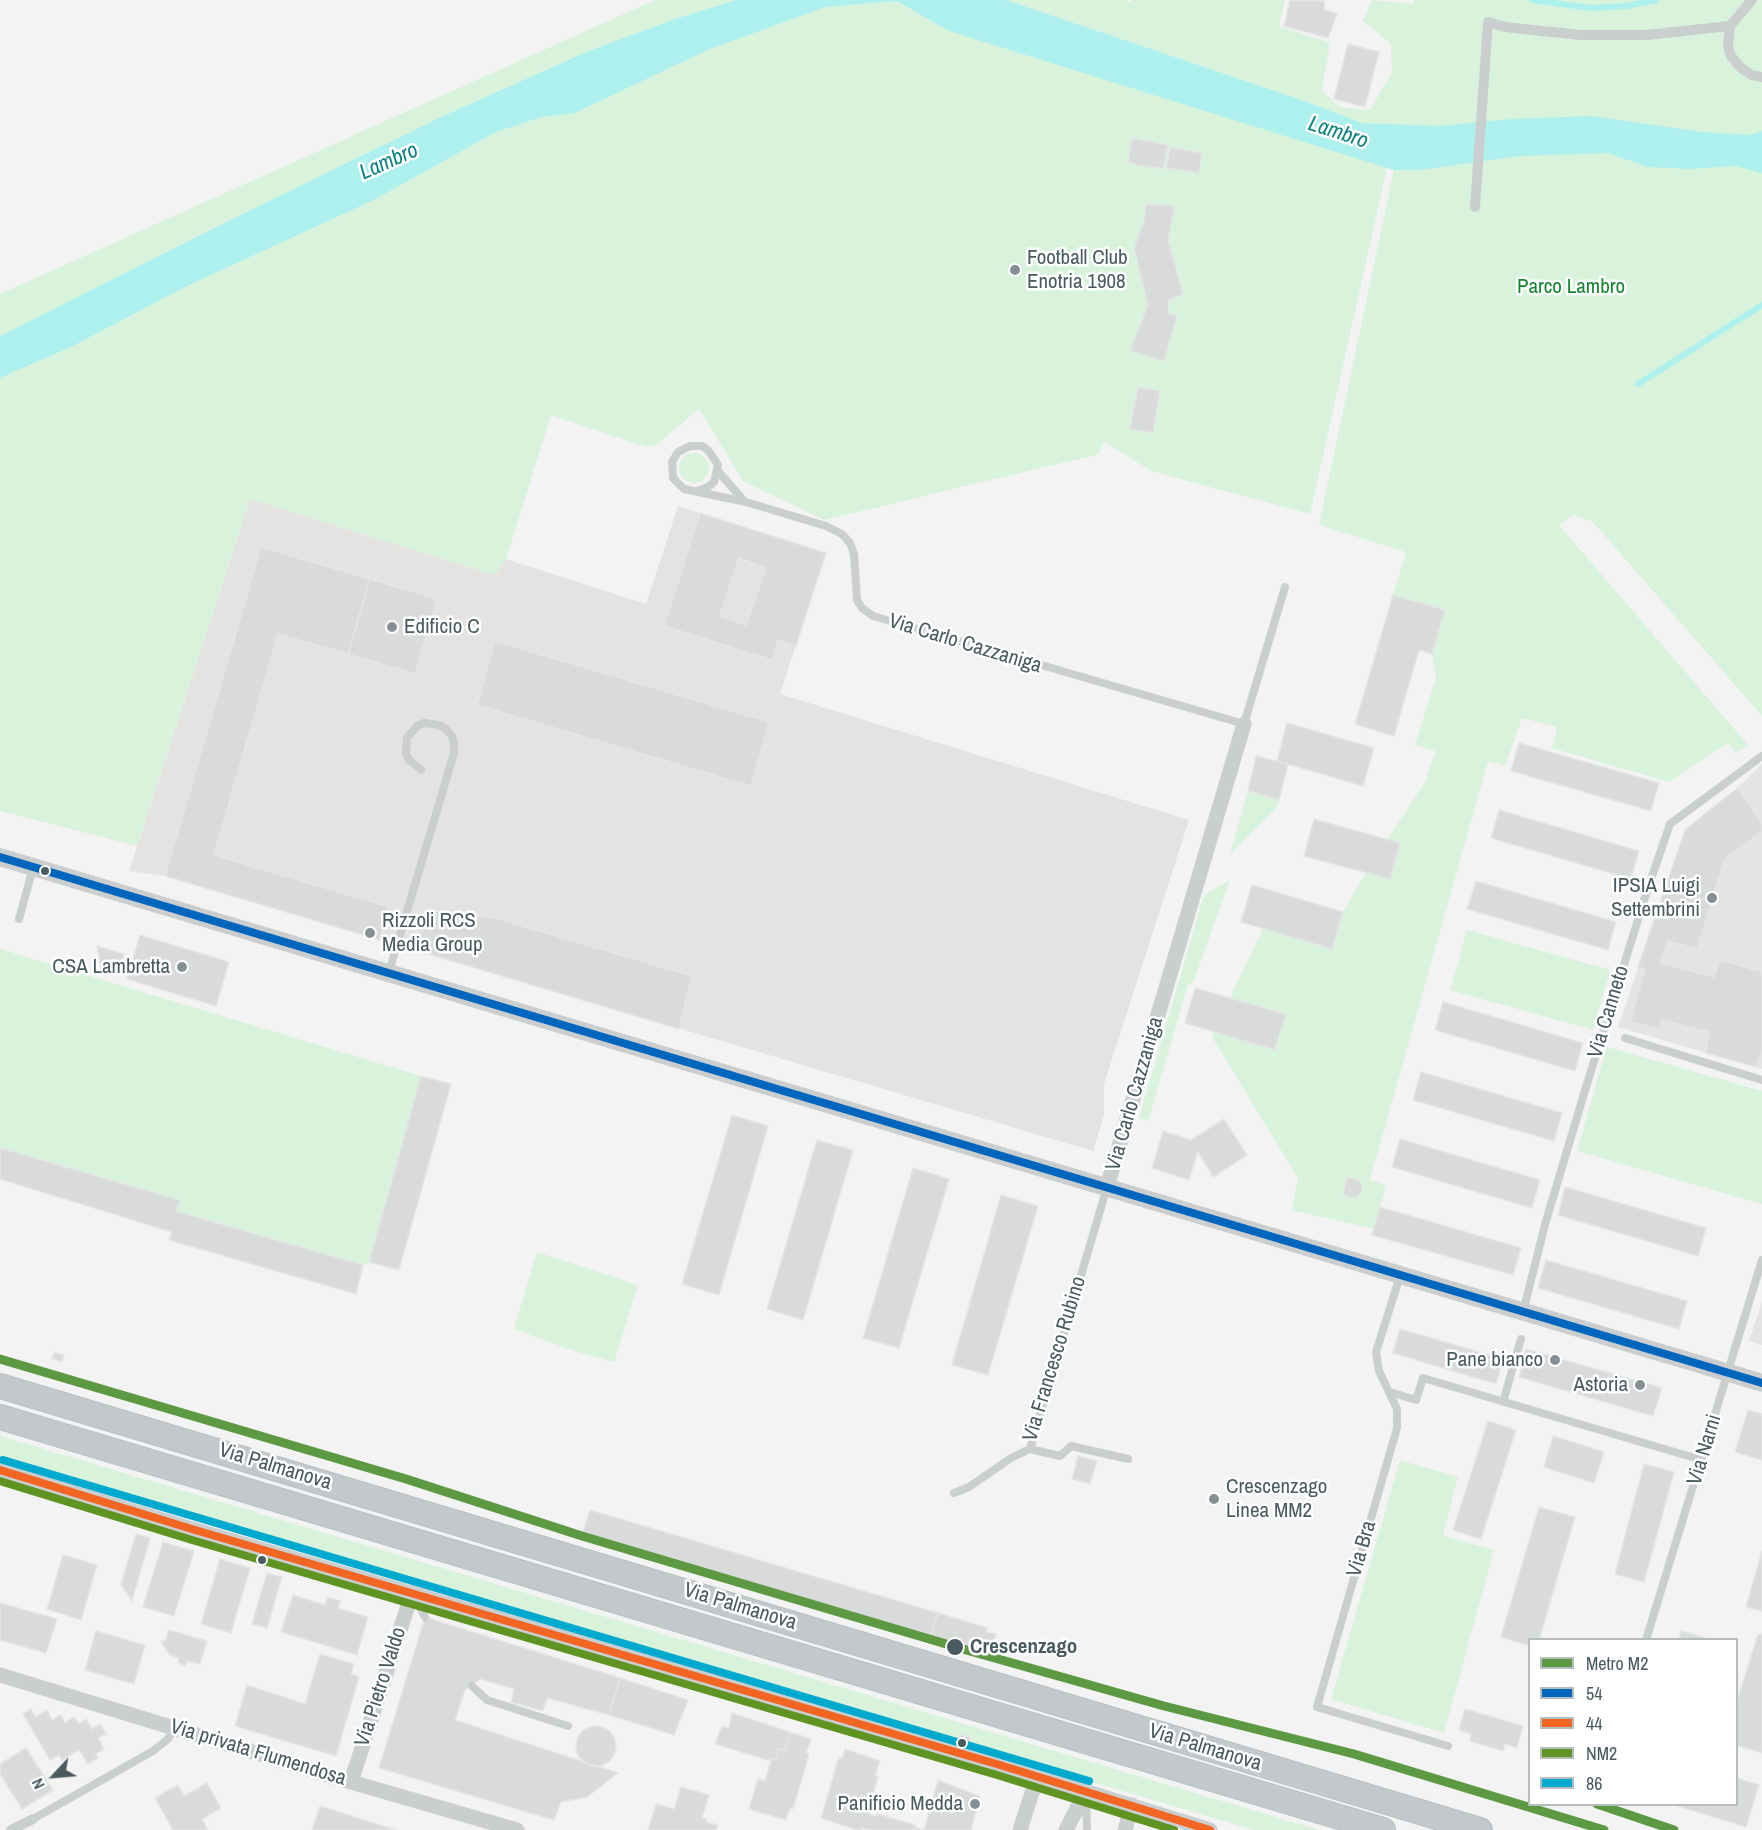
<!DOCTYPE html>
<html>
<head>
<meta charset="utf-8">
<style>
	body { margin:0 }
	#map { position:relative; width:1762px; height:1830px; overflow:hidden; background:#f3f3f3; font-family:"Archivo Narrow",sans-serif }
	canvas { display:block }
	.legend { position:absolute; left:1528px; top:1638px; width:210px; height:168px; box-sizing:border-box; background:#fff; border:2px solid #b6bdbf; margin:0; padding:8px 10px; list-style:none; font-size:18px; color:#495b60 }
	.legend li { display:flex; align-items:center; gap:12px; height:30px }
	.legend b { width:30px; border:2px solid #b6bdbf }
	.north { position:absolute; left:24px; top:1746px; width:60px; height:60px; -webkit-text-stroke:4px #fff; paint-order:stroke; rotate:244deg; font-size:16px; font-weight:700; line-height:24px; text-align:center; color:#495b60 }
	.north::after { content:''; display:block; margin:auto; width:21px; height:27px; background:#495b60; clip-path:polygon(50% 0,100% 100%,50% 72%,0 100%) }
</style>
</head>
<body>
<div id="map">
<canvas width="1762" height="1830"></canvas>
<ul class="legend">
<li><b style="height:8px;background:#5d9842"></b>Metro M2</li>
<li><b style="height:8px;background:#0065bd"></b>54</li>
<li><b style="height:8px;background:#f26522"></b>44</li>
<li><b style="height:8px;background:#5f9322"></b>NM2</li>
<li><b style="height:8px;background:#00a9ce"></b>86</li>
</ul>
<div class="north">N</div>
</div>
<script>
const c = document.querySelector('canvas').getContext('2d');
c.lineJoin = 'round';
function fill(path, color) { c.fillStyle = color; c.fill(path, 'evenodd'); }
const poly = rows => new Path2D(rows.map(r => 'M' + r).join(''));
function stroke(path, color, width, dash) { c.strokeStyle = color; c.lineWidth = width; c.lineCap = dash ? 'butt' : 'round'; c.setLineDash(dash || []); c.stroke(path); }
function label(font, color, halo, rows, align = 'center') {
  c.font = font + ' "Archivo Narrow",sans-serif'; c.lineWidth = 5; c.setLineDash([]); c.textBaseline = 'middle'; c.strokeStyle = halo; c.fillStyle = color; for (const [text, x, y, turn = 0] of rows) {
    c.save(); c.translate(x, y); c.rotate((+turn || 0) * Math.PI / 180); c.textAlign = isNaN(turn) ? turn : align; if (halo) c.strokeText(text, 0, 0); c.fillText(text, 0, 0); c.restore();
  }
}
fill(poly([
	[250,499,495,575,506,559,646,604,678,506,826,553,780,694,1189,820,1104,1084,1104,1115,1093,1151,165,876,129,871]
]), '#e5e3e1');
fill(poly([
	[1762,764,1762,1069,1618,1027,1685,830,1737,788],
	[1762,1302,1762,1345,1749,1341]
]), '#e5e4e5');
fill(poly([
	[655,0,736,0,675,19,586,52,441,117,226,222,0,336,0,294],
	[1006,0,1124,0,1133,3,1131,0,1285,0,1279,26,1330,43,1322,90,1339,107,1370,110,1392,72,1391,44,1363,21,1372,0,1414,4,1414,0,1762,0,1762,716,1593,522,1573,515,1559,525,1748,745,1736,753,1728,743,1669,782,1552,748,1557,727,1522,718,1505,766,1488,761,1370,1180,1386,1185,1374,1229,1292,1210,1298,1178,1212,1037,1213,1032,1275,1049,1285,1014,1230,998,1263,928,1332,949,1343,912,1366,873,1390,879,1400,844,1387,840,1425,782,1435,751,1415,745,1436,677,1432,654,1445,610,1393,595,1406,552,1319,525,1394,170,1399,170,1408,125,1362,123,1299,99],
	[897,1,949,31,1387,167,1310,514,1151,471,1104,441,1099,454,824,520,743,481,699,409,656,445,646,447,551,415,506,559,495,575,250,499,137,846,0,811,0,378,71,347,189,285,374,200,496,132,542,117,575,113,710,49,826,7],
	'679 468a15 15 0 1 1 30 0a15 15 0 1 1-30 0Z',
	[1248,791,1279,800,1276,808,1230,854],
	[1230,880,1194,980,1188,985,1148,1121,1139,1118,1204,895],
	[1467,930,1610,970,1593,1030,1450,990],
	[0,949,421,1076,369,1262,363,1265,176,1211,179,1201,0,1148],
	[1607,1047,1762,1091,1762,1204,1577,1151],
	[537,1252,638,1285,614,1362,574,1351,514,1329],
	[0,1436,1319,1830,1254,1830,0,1457],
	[1400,1460,1458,1477,1443,1536,1494,1550,1444,1733,1331,1699]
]), '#d8f2db');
fill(poly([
	[736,0,1006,0,1299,99,1362,123,1439,126,1513,119,1591,116,1703,132,1749,135,1762,131,1762,173,1735,166,1691,169,1648,167,1608,153,1520,156,1421,170,1394,170,949,31,897,1,826,7,710,49,575,113,542,117,496,132,374,200,189,285,71,347,0,378,0,336,226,222,441,117,586,52,675,19]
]), '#adf0ed');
stroke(poly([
	[1532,0,1591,8,1627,6,1656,0],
	[1638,384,1762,305]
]), '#adf0ed', 6);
const building = poly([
	[1290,0,1325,1,1324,9,1337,14,1328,38,1284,26,1290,0],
	[1348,44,1379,52,1365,107,1334,99,1348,44],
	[1132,138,1168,145,1163,169,1128,163,1132,138],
	[1170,147,1202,153,1199,173,1166,168,1170,147],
	[1146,204,1175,206,1168,239,1183,294,1169,300,1168,313,1177,316,1164,361,1130,351,1148,305,1134,248,1144,221,1146,204],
	[1138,387,1160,391,1153,433,1130,429,1138,387],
	[700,513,826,553,796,646,778,640,772,660,664,626,700,513],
	[739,558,766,568,746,625,720,616,739,558],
	[261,547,370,579,348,654,278,634,214,855,389,907,380,940,165,876,261,547],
	[370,579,437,599,415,674,348,654,370,579],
	[1393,595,1445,610,1432,654,1419,650,1394,736,1355,724,1393,595],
	[495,641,769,722,751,786,477,705,495,641],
	[1287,723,1374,748,1363,786,1277,761,1287,723],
	[1519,743,1659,783,1651,811,1511,771,1519,743],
	[1256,756,1288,764,1279,800,1248,791,1256,756],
	[1737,788,1762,823,1762,831,1725,859,1697,949,1668,941,1660,963,1714,977,1720,960,1762,972,1762,1051,1756,1067,1706,1053,1709,1032,1662,1020,1660,1029,1630,1022,1645,969,1638,967,1685,830,1737,788],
	[1499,810,1639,851,1631,879,1491,838,1499,810],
	[1314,819,1400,843,1390,879,1304,856,1314,819],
	[1476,881,1616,922,1608,950,1467,909,1476,881],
	[1252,885,1343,912,1332,949,1241,922,1252,885],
	[428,910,495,918,692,976,679,1029,415,950,423,918,426,919,428,910],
	[140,935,229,962,216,1006,127,979,140,935],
	[97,946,124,954,118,975,101,970,97,946],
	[1195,988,1286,1014,1275,1050,1185,1023,1195,988],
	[1443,1002,1583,1043,1575,1071,1435,1030,1443,1002],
	[1421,1072,1562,1113,1554,1141,1413,1100,1421,1072],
	[421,1076,451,1084,399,1270,369,1262,421,1076],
	[732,1115,768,1126,719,1295,682,1284,732,1115],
	[1224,1119,1247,1155,1213,1177,1198,1152,1189,1180,1152,1168,1163,1131,1191,1140,1224,1119],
	[1400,1139,1540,1180,1532,1208,1392,1167,1400,1139],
	[817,1140,853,1150,803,1320,767,1309,817,1140],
	[0,1148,180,1200,176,1211,363,1265,356,1294,169,1240,172,1232,0,1179,0,1148],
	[913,1168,949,1179,899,1348,863,1338,913,1168],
	[1347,1177,1359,1180,1362,1184,1362,1191,1357,1197,1352,1198,1343,1194,1347,1177],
	[1565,1187,1706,1228,1698,1256,1558,1215,1565,1187],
	[1001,1195,1038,1206,988,1375,952,1365,1001,1195],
	[1380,1207,1521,1248,1513,1275,1372,1235,1380,1207],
	[1546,1260,1687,1301,1679,1329,1538,1288,1546,1260],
	[1400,1329,1503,1359,1496,1384,1393,1353,1400,1329],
	[1526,1349,1662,1388,1653,1416,1519,1377,1526,1349],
	[54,1352,64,1355,62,1362,52,1359,54,1352],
	[1748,1410,1762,1414,1762,1460,1735,1452,1748,1410],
	[1488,1421,1516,1430,1481,1539,1453,1530,1488,1421],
	[1553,1436,1604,1452,1594,1483,1544,1467,1553,1436],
	[1078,1456,1097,1461,1090,1484,1072,1479,1078,1456],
	[1644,1464,1674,1472,1644,1582,1615,1574,1644,1464],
	[1539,1507,1575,1517,1539,1640,1530,1640,1530,1646,1501,1637,1539,1507],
	[590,1510,938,1613,930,1636,583,1532,590,1510],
	[136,1534,150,1538,132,1601,121,1585,136,1534],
	[163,1542,194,1551,174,1616,143,1607,163,1542],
	[1762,1551,1762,1611,1746,1607,1762,1551],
	[63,1555,97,1565,81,1620,47,1609,63,1555],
	[220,1559,250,1568,231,1633,201,1624,220,1559],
	[267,1573,282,1577,267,1628,252,1624,267,1573],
	[293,1595,325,1605,328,1597,340,1601,338,1608,368,1617,357,1655,281,1632,293,1595],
	[0,1603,57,1619,46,1653,0,1640,0,1603],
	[938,1613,987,1628,986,1632,996,1634,992,1649,982,1646,980,1650,930,1636,938,1613],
	[425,1617,620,1678,609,1715,547,1698,543,1711,511,1702,514,1689,480,1679,465,1690,455,1720,618,1773,587,1797,561,1802,554,1820,379,1768,425,1617],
	[169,1630,207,1641,200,1664,187,1661,185,1666,178,1663,179,1658,170,1655,161,1642,166,1639,169,1630],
	[96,1631,145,1645,134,1684,85,1670,96,1631],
	[1681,1631,1712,1640,1679,1640,1681,1631],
	[1758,1634,1762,1635,1762,1753,1736,1745,1736,1704,1758,1634],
	[320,1654,354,1664,351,1674,359,1677,336,1756,235,1726,247,1685,305,1704,320,1654],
	[620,1678,688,1700,674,1735,609,1715,620,1678],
	[31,1709,35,1717,47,1710,52,1720,61,1715,65,1723,74,1717,79,1724,86,1719,92,1729,100,1724,106,1734,98,1738,104,1749,96,1754,98,1758,88,1764,79,1750,62,1760,59,1755,50,1760,23,1714,31,1709],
	[1465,1709,1523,1726,1517,1748,1505,1744,1503,1751,1470,1741,1471,1734,1459,1730,1465,1709],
	[732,1713,790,1732,785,1748,788,1749,787,1752,779,1749,776,1759,772,1758,771,1761,715,1744,722,1726,729,1728,732,1713],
	'576 1746a20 20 0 1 1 40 0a20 20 0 1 1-40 0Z',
	[790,1732,811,1739,806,1753,809,1754,793,1809,790,1808,786,1820,749,1809,758,1779,765,1781,772,1758,776,1759,779,1749,787,1752,788,1749,785,1748,790,1732],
	[960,1734,971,1738,969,1742,958,1739,960,1734],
	[26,1748,53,1790,22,1809,0,1774,0,1764,26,1748],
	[845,1749,880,1761,875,1776,878,1777,873,1795,870,1794,867,1809,871,1815,876,1816,877,1814,915,1825,915,1827,924,1830,938,1780,980,1796,971,1830,871,1830,862,1828,861,1830,857,1830,821,1818,839,1757,842,1759,845,1749],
	[1736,1778,1759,1785,1746,1827,1671,1804,1736,1804,1736,1778],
	[207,1783,221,1808,202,1819,208,1830,173,1830,155,1798,178,1785,184,1796,207,1783],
	[681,1787,709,1795,702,1818,707,1819,706,1822,718,1825,716,1830,648,1830,656,1804,674,1809,681,1787],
	[320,1806,396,1830,312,1830,320,1806]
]);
fill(building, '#d9dbdb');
stroke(building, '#e4e5e6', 1.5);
const trunk = poly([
	[0,1386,1480,1830],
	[0,1417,1383,1830]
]);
stroke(trunk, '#b8c0c3', 26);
stroke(poly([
	[717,470,744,501],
	[697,491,708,487,714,482,718,465,708,450,702,446,690,446,678,452,672,462,673,478,684,489,746,502,826,526,842,534,850,543,854,554,857,600,862,608,873,616,1244,724,1285,587],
	[19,919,33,868],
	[389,972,454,753,454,744,452,736,446,729,439,725,424,723,417,726,407,738,406,753,409,760,421,770],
	[1625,1038,1762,1080],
	[1400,1276,1376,1352,1379,1371,1397,1409,1397,1428,1317,1707,1448,1746],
	[1523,1312,1546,1221,1586,1087,1646,894,1670,824,1762,756],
	[1390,1392,1416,1400,1423,1378,1702,1460],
	[1503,1402,1521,1339],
	[1030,1449,1060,1456,1071,1446,1128,1459],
	[954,1493,969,1487,1011,1458,1030,1449,1107,1187],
	[413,1594,425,1617],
	[1646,1640,1762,1260],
	[472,1686,487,1700,568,1726],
	[1086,1796,1087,1830],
	[33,1819,153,1751,168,1739,174,1728]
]), '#cacecf', 8);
stroke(poly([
	[1730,26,1728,46,1731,56,1741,68,1752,75,1762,77],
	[1475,207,1488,22,1505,27,1580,35,1646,35,1730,26,1752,0],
	[11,1830,33,1819]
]), '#cacecf', 10);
stroke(poly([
	[1107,1187,1244,724],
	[0,1470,195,1530,1000,1765,1210,1830],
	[0,1675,351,1782,517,1830],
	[351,1782,412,1593],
	[1020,1830,1037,1777],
	[1066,1830,1086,1791],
	[1125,1830,1132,1805]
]), '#cacecf', 15);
stroke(poly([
	[0,857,1762,1383]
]), '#cacecf', 18);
stroke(trunk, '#c2c8cb', 24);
stroke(poly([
	[0,857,1762,1383]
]), '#0065bd', 8);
stroke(poly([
	[0,1470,195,1530,1000,1765,1210,1830]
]), '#f26522', 8);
stroke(poly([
	[0,1481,192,1540,997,1775,1174,1830]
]), '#5f9322', 8);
stroke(poly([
	[3,1460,1089,1781]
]), '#00a9ce', 8);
stroke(poly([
	[0,1359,406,1479,582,1536,963,1649,1164,1706,1354,1754,1604,1830],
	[1597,1804,1674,1830]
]), '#5d9842', 9);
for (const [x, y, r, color] of [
	[1015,270,6,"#849093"],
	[392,627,6,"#849093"],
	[45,871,5,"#495b60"],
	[1712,898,6,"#849093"],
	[370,933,6,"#849093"],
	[182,967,6,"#849093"],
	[1555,1360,6,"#849093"],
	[1640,1385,6,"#849093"],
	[1214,1499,6,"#849093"],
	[262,1560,5,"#495b60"],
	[955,1647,9,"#495b60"],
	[962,1743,5,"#495b60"],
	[975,1804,6,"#849093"]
]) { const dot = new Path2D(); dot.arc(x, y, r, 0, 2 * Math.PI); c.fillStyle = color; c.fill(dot); stroke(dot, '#fff', 2); }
label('21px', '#495b60', '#fff', [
	["Football Club",1027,258,"left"],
	["Enotria 1908",1027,282,"left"],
	["Edificio C",404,627,"left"],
	["IPSIA Luigi",1700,886],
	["Settembrini",1700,910],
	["Rizzoli RCS",382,921,"left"],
	["Media Group",382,945,"left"],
	["CSA Lambretta",170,967],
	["Pane bianco",1543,1360],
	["Astoria",1628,1385],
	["Crescenzago",1226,1487,"left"],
	["Linea MM2",1226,1511,"left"],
	["Panificio Medda",963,1804]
], 'right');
label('21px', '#168531', '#fff', [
	["Parco Lambro",1571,287]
]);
label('21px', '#495b60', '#fff', [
	["Via Carlo Cazzaniga",965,644,17],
	["Via Canneto",1609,1012,-73],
	["Via Carlo Cazzaniga",1135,1094,-74],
	["Via Francesco Rubino",1055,1359,-73],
	["Via Narni",1705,1450,-73],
	["Via Palmanova",275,1467,17],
	["Via Bra",1362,1549,-74],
	["Via Palmanova",740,1607,17],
	["Via Pietro Valdo",381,1687,-72],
	["Via Palmanova",1205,1748,17],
	["Via privata Flumendosa",258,1753,17]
]);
label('bold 21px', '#495b60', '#fff', [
	["Crescenzago",970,1647]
], 'left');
label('italic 22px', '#0c827c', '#fff', [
	["Lambro",1338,133,18],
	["Lambro",389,162,-24]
]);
</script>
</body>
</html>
